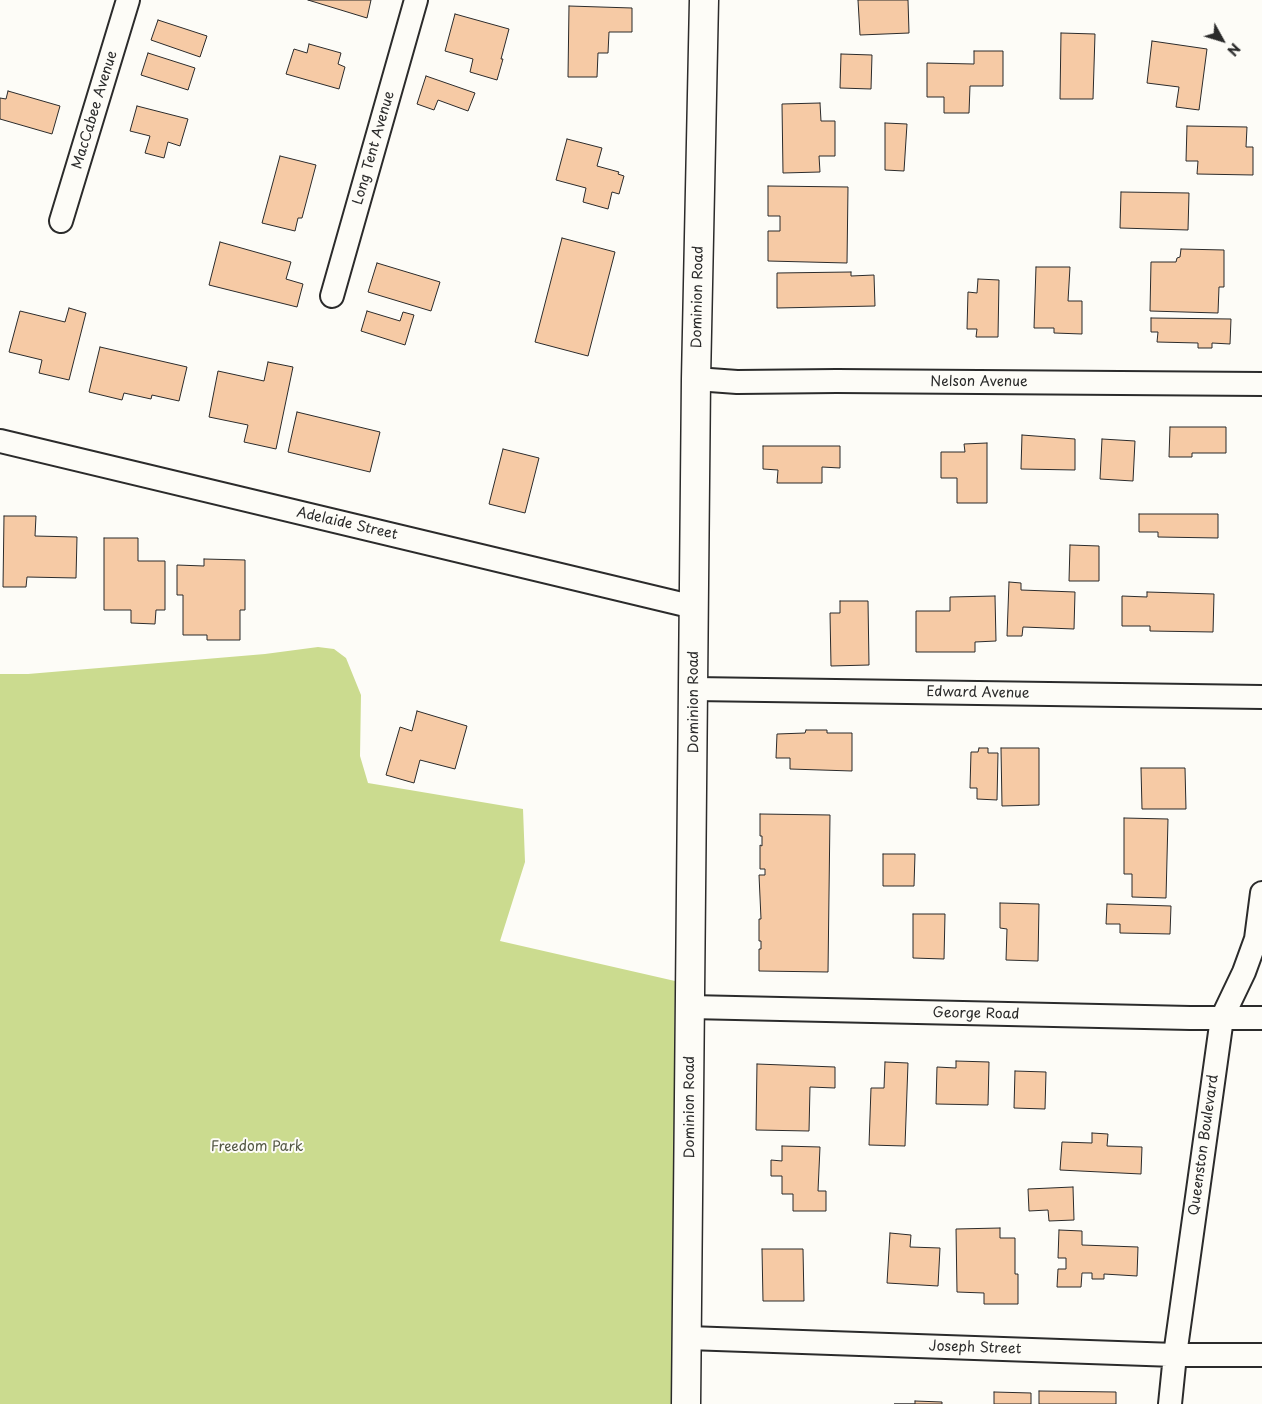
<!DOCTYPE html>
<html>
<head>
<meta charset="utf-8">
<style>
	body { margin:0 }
	#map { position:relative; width:1262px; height:1404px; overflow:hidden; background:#fdfcf7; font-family:"Playpen Sans",sans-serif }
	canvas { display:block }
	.north { position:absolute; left:1197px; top:15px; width:50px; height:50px; -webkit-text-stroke:4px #fdfcf7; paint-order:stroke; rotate:129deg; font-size:14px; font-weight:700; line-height:20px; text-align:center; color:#2b2b2b }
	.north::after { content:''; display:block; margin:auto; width:18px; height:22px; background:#2b2b2b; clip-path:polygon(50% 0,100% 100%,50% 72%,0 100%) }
</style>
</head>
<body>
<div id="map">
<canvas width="1262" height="1404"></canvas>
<div class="north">N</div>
</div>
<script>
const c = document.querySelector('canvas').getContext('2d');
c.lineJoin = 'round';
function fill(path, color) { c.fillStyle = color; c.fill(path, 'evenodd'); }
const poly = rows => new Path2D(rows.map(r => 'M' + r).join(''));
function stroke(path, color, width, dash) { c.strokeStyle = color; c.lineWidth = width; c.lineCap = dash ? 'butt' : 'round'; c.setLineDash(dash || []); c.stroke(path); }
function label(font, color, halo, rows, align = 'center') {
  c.font = font + ' "Playpen Sans",sans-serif'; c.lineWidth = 4; c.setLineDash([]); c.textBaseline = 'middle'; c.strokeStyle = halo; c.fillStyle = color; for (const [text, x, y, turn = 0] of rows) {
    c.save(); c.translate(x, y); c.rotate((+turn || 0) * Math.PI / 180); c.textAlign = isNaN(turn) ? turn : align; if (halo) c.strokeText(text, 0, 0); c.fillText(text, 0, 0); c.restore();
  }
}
fill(poly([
	[318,647,334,649,346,658,361,695,360,756,368,783,523,809,525,862,500,941,675,981,672,1404,0,1404,0,674,28,674,265,654]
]), '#cbdb8f');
const building = poly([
	[308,0,371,0,367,18,308,0],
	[858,0,908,0,909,33,860,35,858,0],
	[569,6,632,8,632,32,609,32,608,53,598,53,597,77,568,77,569,6],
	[455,14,509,29,501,59,503,59,497,80,470,72,473,59,445,51,455,14],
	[158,20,207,36,200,57,151,40,158,20],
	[1061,33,1095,34,1093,99,1060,99,1061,33],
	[1152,41,1207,49,1199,110,1176,107,1179,87,1147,83,1152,41],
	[309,44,341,53,338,64,345,67,339,89,286,74,294,49,307,53,309,44],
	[974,51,1003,51,1003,86,970,86,969,113,944,113,944,97,927,97,927,63,974,64,974,51],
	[148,53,195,68,188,90,141,75,148,53],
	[841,54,872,55,871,89,840,88,841,54],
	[426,76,475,93,468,111,438,100,434,110,417,104,426,76],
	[8,91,60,106,52,134,0,119,0,98,6,99,8,91],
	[820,103,821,121,835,121,835,156,819,156,820,172,783,173,782,104,820,103],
	[137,106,188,119,180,146,168,142,164,158,145,153,150,136,130,131,137,106],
	[885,123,907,124,904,171,885,170,885,123],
	[1187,126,1247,127,1246,147,1253,147,1253,175,1197,174,1198,161,1186,161,1187,126],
	[567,139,602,148,597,166,619,172,618,174,624,176,619,194,612,192,608,209,583,202,586,188,556,180,567,139],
	[280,156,316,165,302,218,298,218,295,231,262,223,280,156],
	[768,186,848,187,847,263,768,261,768,231,780,231,780,216,768,216,768,186],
	[1121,192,1189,193,1188,230,1120,228,1121,192],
	[562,238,615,252,588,356,535,342,562,238],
	[220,242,291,262,286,279,303,284,297,307,209,285,220,242],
	[1181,249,1224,250,1224,287,1219,287,1218,313,1150,311,1151,262,1176,262,1177,258,1180,257,1181,249],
	[377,263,440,282,431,311,368,292,377,263],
	[1036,267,1070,267,1068,301,1082,301,1082,334,1054,333,1054,328,1034,328,1036,267],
	[851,272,851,276,874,275,875,306,777,308,777,273,851,272],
	[978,279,999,280,998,337,976,337,977,329,967,329,968,292,977,293,978,279],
	[69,308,86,313,69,380,39,373,42,360,9,352,20,311,65,322,69,308],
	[367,311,400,321,403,312,414,315,405,345,361,331,367,311],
	[1151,318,1231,319,1230,344,1212,343,1212,348,1198,348,1198,343,1157,342,1158,332,1151,332,1151,318],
	[100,347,187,367,179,401,152,395,151,399,124,393,122,400,89,392,100,347],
	[268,362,293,367,276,449,244,442,248,425,209,417,218,371,264,381,268,362],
	[297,412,380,432,370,472,288,452,297,412],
	[1170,427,1226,427,1226,453,1192,453,1192,457,1169,457,1170,427],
	[1022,435,1075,439,1075,470,1021,469,1022,435],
	[1102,439,1135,441,1133,481,1100,479,1102,439],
	[987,443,987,503,957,503,957,478,941,478,941,452,965,452,964,444,987,443],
	[763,446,840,446,840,468,822,467,822,483,777,483,778,470,763,469,763,446],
	[503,449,539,458,525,513,489,504,503,449],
	[1139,514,1218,514,1218,538,1158,537,1158,532,1139,532,1139,514],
	[4,516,36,516,35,536,77,537,76,578,27,577,26,587,3,587,4,516],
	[104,538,138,538,138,561,165,561,165,610,156,610,155,624,131,623,131,610,104,610,104,538],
	[1070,545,1099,546,1099,581,1069,581,1070,545],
	[204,559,245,560,245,610,240,610,240,640,207,640,207,635,183,635,183,595,177,595,177,565,204,566,204,559],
	[1009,582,1021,583,1021,590,1075,592,1074,629,1023,627,1022,636,1007,636,1009,582],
	[1147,592,1214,594,1213,632,1150,631,1150,626,1122,626,1122,596,1147,597,1147,592],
	[995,596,996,641,975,642,975,652,916,652,916,611,950,611,950,597,995,596],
	[840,601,868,601,869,665,831,666,830,613,840,613,840,601],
	[417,711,467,726,455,769,420,760,414,783,386,775,400,727,412,731,417,711],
	[806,730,827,730,827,733,852,733,852,771,790,769,790,758,776,758,777,734,805,733,806,730],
	[979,748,988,748,988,753,998,753,997,800,977,799,977,788,970,788,971,752,978,752,979,748],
	[1001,748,1039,748,1039,805,1002,806,1001,748],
	[1141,768,1185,768,1186,809,1142,809,1141,768],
	[760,814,830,815,828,972,759,971,759,949,761,949,761,941,759,941,759,919,761,919,759,875,765,875,765,869,760,869,760,845,762,846,762,836,760,836,760,814],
	[1124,818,1168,819,1166,898,1132,897,1132,874,1124,874,1124,818],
	[883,854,915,854,914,886,883,886,883,854],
	[1000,903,1039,904,1038,961,1006,960,1007,929,1000,928,1000,903],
	[1107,904,1171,906,1170,934,1120,933,1120,924,1106,924,1107,904],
	[913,914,945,914,944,959,913,958,913,914],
	[956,1061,989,1062,988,1105,936,1104,937,1067,956,1068,956,1061],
	[885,1062,908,1063,905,1146,869,1145,871,1088,884,1088,885,1062],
	[757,1064,835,1067,835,1088,810,1087,809,1131,756,1130,757,1064],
	[1015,1071,1046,1072,1045,1109,1014,1108,1015,1071],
	[1092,1133,1108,1134,1107,1146,1142,1147,1141,1174,1060,1170,1062,1142,1092,1143,1092,1133],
	[782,1146,820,1147,818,1191,826,1191,826,1211,793,1211,793,1194,782,1194,782,1176,771,1176,771,1160,782,1161,782,1146],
	[1073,1187,1074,1220,1049,1221,1048,1210,1029,1211,1028,1189,1073,1187],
	[1000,1228,1000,1238,1015,1238,1015,1274,1018,1274,1018,1304,984,1304,984,1293,957,1292,956,1229,1000,1228],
	[1059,1230,1082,1231,1082,1245,1138,1247,1137,1276,1104,1274,1104,1279,1092,1279,1092,1273,1082,1273,1081,1287,1057,1287,1058,1269,1066,1269,1066,1258,1058,1258,1059,1230],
	[890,1233,911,1235,910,1247,940,1248,938,1286,887,1283,890,1233],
	[762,1249,803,1249,804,1301,763,1301,762,1249],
	[1039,1391,1116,1392,1116,1404,1039,1404,1039,1391],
	[994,1392,1031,1393,1031,1404,994,1404,994,1392],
	[915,1401,942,1402,942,1404,894,1404,915,1404,915,1401]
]);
fill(building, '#f6caa5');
stroke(building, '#2b2b2b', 1);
const minor = poly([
	[61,221,128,0],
	[332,296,416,0],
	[696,379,737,382,837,381,1262,384],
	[0,441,694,607],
	[694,689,1262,697],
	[690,1007,1190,1018,1262,1018],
	[688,1338,1175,1355,1262,1355],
	[1170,1404,1175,1355,1222,1018,1244,972,1256,939,1262,893]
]);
const secondary = poly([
	[686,1404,696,379,704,0]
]);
stroke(minor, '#2b2b2b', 26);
stroke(secondary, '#2b2b2b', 31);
stroke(minor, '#fdfcf7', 22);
stroke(secondary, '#fdfcf7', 28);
label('14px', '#2b2b2b', '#fdfcf7', [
	["MacCabee Avenue",95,110,-73],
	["Long Tent Avenue",374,148,-74],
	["Dominion Road",698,297,-89],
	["Nelson Avenue",979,382],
	["Adelaide Street",347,524,13],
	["Edward Avenue",978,693,1],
	["Dominion Road",694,702,-90],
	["George Road",976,1014,1],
	["Dominion Road",690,1107,-90],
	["Queenston Boulevard",1204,1145,-82],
	["Joseph Street",975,1348,2]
]);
label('14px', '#535744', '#fdfcf7', [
	["Freedom Park",257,1147]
]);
</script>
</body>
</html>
